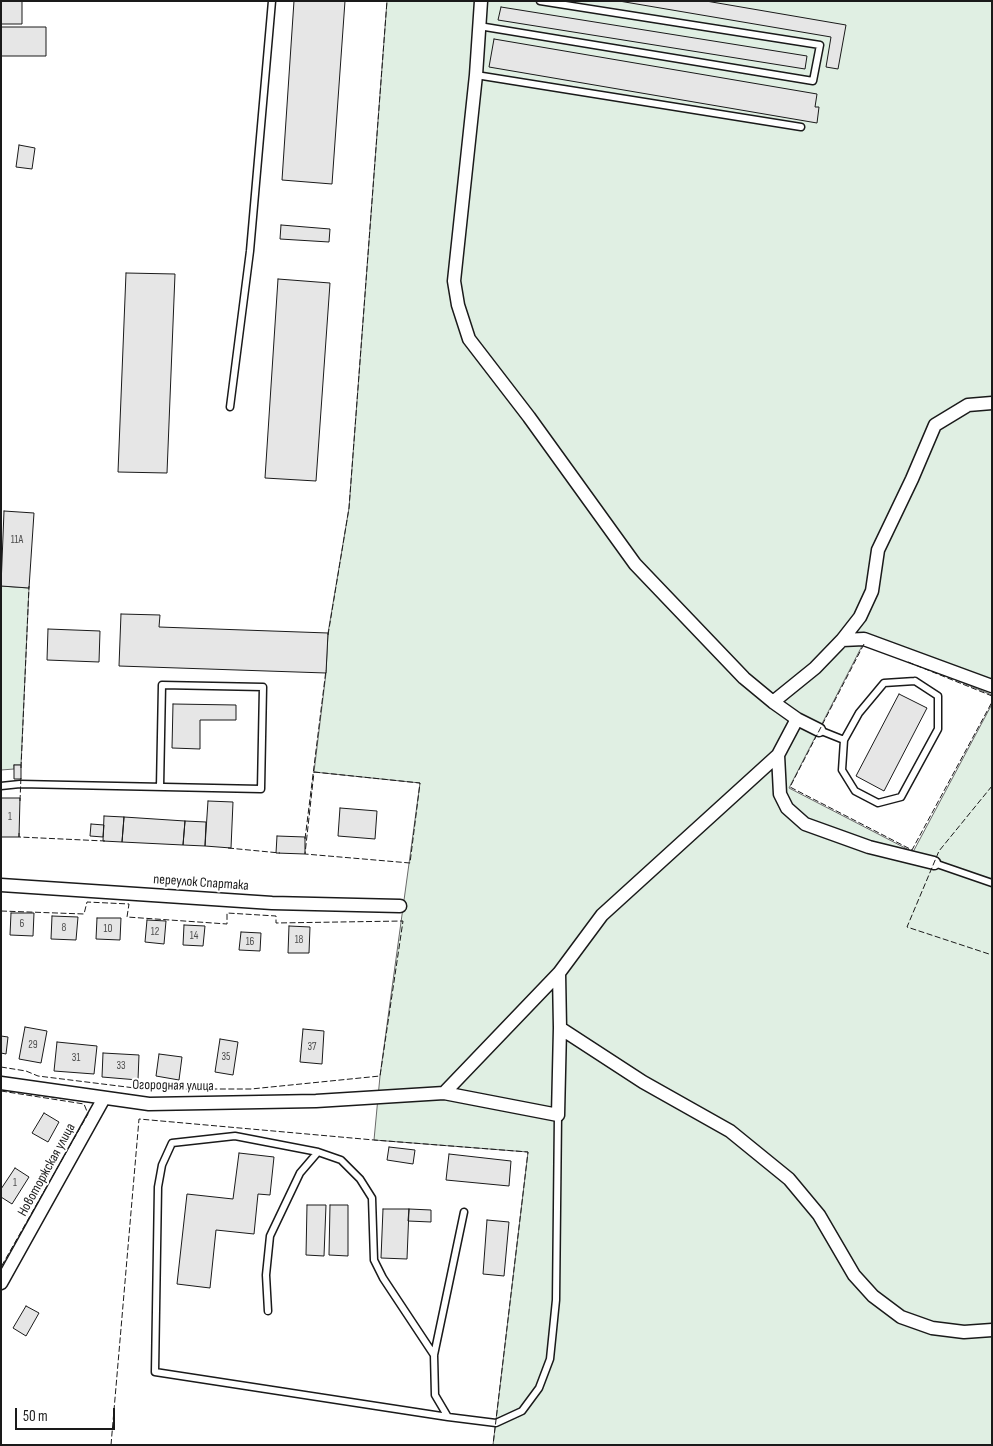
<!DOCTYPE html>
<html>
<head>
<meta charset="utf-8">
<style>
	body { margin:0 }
	#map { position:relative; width:993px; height:1446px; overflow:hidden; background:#fff; font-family:"Sofia Sans Condensed",sans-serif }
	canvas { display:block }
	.frame { position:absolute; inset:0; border:2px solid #1a1a1a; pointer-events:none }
	.scale { position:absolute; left:15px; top:1408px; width:100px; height:22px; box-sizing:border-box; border:2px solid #1a1a1a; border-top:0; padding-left:6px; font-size:15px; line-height:18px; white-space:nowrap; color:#1a1a1a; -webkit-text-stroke:4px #fff; paint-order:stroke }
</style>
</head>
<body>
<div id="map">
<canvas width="993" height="1446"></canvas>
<div class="frame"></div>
<div class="scale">50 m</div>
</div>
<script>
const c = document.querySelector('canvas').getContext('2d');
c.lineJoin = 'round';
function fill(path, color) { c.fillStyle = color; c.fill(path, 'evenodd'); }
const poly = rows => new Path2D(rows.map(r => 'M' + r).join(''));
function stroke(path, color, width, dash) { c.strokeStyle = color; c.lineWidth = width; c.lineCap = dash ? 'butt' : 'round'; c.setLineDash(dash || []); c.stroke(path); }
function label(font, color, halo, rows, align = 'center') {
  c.font = font + ' "Sofia Sans Condensed",sans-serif'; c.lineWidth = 4; c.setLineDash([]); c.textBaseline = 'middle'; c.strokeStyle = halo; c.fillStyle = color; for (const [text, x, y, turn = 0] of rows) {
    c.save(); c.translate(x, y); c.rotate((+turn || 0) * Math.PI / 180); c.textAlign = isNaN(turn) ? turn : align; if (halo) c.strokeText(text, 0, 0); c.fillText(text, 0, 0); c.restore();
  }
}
const green = poly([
	[387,1,992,1,992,695,864,642,789,788,913,852,992,704,992,1445,493,1445,528,1152,374,1140,380,1076,420,783,314,772,326,673,328,633,349,508,387,1],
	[1,586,29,588,21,765,14,765,14,769,1,770,1,586]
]);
fill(green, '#e0efe3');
stroke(green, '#6a6a6a', 1);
const building = poly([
	[1,1,22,1,22,24,1,24,1,1],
	[294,1,345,1,332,184,282,180,294,1],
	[619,1,706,1,846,25,838,69,826,67,831,37,619,1],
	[501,7,807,56,805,69,498,20,501,7],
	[1,27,46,27,46,56,1,56,1,27],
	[494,39,817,94,815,107,819,107,817,123,489,67,494,39],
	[19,145,35,148,32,169,16,167,19,145],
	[281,225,330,229,329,242,280,239,281,225],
	[126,273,175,274,167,473,118,472,126,273],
	[278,279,330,283,316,481,265,478,278,279],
	[4,511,34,513,29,588,1,586,4,511],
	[121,614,160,615,159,627,328,633,326,673,119,666,121,614],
	[48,629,100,631,99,662,47,660,48,629],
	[899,694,927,708,884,791,856,776,899,694],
	[173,704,236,705,236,720,200,720,200,749,172,748,173,704],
	[14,765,21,765,21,779,14,779,14,765],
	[1,798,20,798,19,837,1,837,1,798],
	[208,801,233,802,231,848,205,846,208,801],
	[340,808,377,811,375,839,338,836,340,808],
	[104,816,124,817,122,842,103,841,104,816],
	[124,817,185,821,183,845,122,842,124,817],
	[185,821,206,822,205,846,183,845,185,821],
	[91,824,104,825,103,837,90,836,91,824],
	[277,836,305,837,305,854,276,853,277,836],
	[11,913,34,913,33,936,10,935,11,913],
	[52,916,78,917,76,940,51,939,52,916],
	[97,918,121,918,120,940,96,939,97,918],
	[147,920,166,921,164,944,145,942,147,920],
	[184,925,205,926,203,946,183,945,184,925],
	[289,926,310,927,309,953,288,953,289,926],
	[241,932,261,933,260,951,239,950,241,932],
	[25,1027,47,1031,41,1063,19,1059,25,1027],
	[303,1029,324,1031,322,1064,300,1062,303,1029],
	[1,1036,8,1037,6,1054,1,1053,1,1036],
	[220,1039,238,1042,233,1075,215,1072,220,1039],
	[57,1042,97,1046,94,1074,54,1071,57,1042],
	[103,1053,139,1055,138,1080,102,1077,103,1053],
	[159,1054,182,1057,179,1080,156,1076,159,1054],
	[44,1113,59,1122,48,1142,32,1133,44,1113],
	[389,1147,415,1150,413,1164,387,1160,389,1147],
	[239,1153,274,1157,270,1195,258,1194,254,1234,216,1230,210,1288,177,1284,187,1194,233,1199,239,1153],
	[449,1154,511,1161,509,1186,446,1180,449,1154],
	[15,1168,29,1177,12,1204,1,1197,1,1189,15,1168],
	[307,1205,326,1205,324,1256,306,1255,307,1205],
	[330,1205,348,1205,348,1256,329,1255,330,1205],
	[383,1209,409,1209,407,1259,381,1258,383,1209],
	[409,1209,431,1210,431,1222,408,1221,409,1209],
	[487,1220,509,1222,504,1276,483,1274,487,1220],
	[26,1306,39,1313,26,1336,13,1328,26,1306]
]);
fill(building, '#e6e6e6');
stroke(building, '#1a1a1a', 1);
const service = poly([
	[479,26,813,81,820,45,540,1],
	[476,75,801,127],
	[230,407,250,251,272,1],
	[915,681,938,696,938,729,901,797,878,803,855,791,842,770,844,740,859,713,884,683,915,681],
	[819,730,844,740],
	[1,786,20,784,261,789,263,687,162,685,160,787],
	[934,863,992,883],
	[318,1152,235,1136,172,1143,162,1165,158,1187,155,1372,448,1417],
	[464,1212,434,1355,435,1395,448,1417,496,1423,522,1411,539,1388,550,1359,556,1300,558,1115],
	[268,1311,266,1275,270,1236,300,1173,318,1152,341,1160,360,1179,372,1198,374,1260,383,1278,434,1355]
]);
const minor = poly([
	[842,640,860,617,872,591,878,550,912,479,935,425,968,405,992,403],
	[773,702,815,668,842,640,864,639,992,686],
	[797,719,819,730],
	[778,755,780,794,787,808,805,824,869,847,934,863],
	[1,885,272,903,400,906],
	[560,1028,643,1082,730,1131,789,1179,819,1215,854,1275,873,1296,901,1317,932,1328,964,1332,992,1330],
	[1,1083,149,1104,316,1101,444,1093,558,1115,560,1028,559,973,602,915,778,755,797,719,773,702,744,678,635,564,529,417,469,339,458,305,454,281,476,75,481,1],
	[444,1093,559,973],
	[1,1283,104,1098]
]);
stroke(service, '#1a1a1a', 9);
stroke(minor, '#1a1a1a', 15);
stroke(service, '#fff', 6);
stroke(minor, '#fff', 12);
stroke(poly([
	[328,635,349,508,387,1],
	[864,644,790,787,912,850,992,702],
	[908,662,992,696],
	[21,768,29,586],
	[314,772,420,783,410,863,305,854,314,772],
	[992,786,939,851,907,927,992,955],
	[20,801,21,776],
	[19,833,19,837,105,841],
	[305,839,326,670],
	[228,848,280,853],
	[1,911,84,914,87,902,129,904,127,917,227,924,227,913,276,916,276,923,403,921,380,1076,251,1089,143,1089,38,1076,26,1071,1,1067],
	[1,1091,84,1104,88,1114,1,1267],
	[111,1445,139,1119,374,1140,528,1152,493,1445]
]), '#1a1a1a', 1, [6, 2.5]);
label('11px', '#4d4d4d', null, [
	["11А",17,540],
	["1",10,817],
	["6",22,924],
	["8",64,928],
	["10",108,929],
	["12",155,932],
	["14",194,936],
	["18",299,940],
	["16",250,942],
	["29",33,1045],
	["37",312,1047],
	["35",226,1057],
	["31",76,1058],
	["33",121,1066],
	["1",15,1183]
]);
label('14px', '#1a1a1a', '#fff', [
	["переулок Спартака",201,883,4],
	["Огородная улица",173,1086,1],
	["Новоторжская улица",47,1170,-61]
]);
</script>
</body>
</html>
